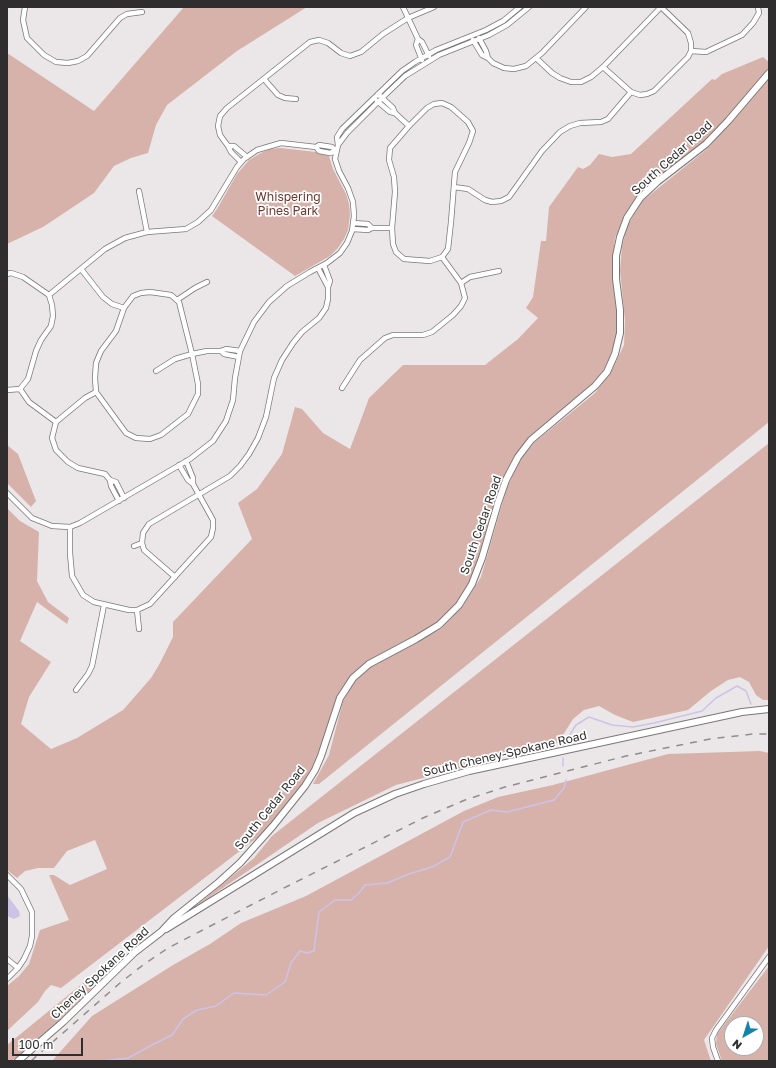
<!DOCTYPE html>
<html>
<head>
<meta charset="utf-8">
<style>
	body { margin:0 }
	#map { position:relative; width:776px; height:1068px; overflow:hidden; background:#ebe7e9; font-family:"Golos Text",sans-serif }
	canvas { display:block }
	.frame { position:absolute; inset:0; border:8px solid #2f2d2e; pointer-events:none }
	.north { position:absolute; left:724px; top:1016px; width:40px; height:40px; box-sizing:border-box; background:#fff; border:1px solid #acabab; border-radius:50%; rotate:219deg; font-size:11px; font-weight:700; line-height:16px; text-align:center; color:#2f2d2e }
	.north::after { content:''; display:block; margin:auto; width:14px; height:18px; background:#1284aa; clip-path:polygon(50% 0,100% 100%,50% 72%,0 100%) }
	.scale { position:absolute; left:12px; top:1038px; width:71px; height:18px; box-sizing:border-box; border:2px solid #2f2d2e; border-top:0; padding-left:5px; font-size:12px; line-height:14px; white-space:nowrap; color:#2f2d2e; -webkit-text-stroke:3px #fff; paint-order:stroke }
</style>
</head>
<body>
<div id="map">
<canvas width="776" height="1068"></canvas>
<div class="frame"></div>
<div class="north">N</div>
<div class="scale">100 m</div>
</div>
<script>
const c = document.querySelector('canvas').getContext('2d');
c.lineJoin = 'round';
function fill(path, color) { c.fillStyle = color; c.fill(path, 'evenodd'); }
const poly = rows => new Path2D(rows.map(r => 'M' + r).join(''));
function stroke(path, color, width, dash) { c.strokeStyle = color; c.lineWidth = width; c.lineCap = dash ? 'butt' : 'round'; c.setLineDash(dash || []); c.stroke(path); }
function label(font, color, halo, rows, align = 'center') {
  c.font = font + ' "Golos Text",sans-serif'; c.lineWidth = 3.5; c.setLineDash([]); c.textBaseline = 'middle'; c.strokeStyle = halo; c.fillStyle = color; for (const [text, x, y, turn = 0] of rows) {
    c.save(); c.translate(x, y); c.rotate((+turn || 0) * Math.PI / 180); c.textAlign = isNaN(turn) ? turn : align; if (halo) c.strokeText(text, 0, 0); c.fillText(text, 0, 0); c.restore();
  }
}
fill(poly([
	[184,7,307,7,237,51,167,105,156,125,148,153,131,158,114,166,94,193,43,227,7,244,7,53,94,111],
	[763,57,769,62,769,70,724,121,705,141,653,182,639,195,624,216,615,238,612,262,617,314,618,334,612,355,603,371,594,384,580,397,535,432,520,449,507,470,497,495,475,573,462,597,443,618,417,635,372,659,352,676,314,769,299,791,262,834,61,988,51,985,45,991,38,1002,7,1031,7,986,19,976,29,964,40,930,69,920,49,875,54,875,70,885,107,869,95,840,67,851,54,868,38,868,25,871,17,878,7,870,7,508,20,521,39,532,37,581,48,602,69,618,67,624,37,602,20,641,51,662,29,697,21,724,51,749,77,738,123,710,151,678,160,663,173,637,173,622,252,539,238,503,257,489,282,454,295,407,302,409,323,433,350,449,369,398,403,365,485,365,518,339,538,318,526,308,533,297,541,241,546,241,549,207,578,167,583,169,590,165,599,154,612,157,631,154,712,79,715,80,722,74],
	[769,77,769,422,319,784,313,784,329,755,343,701,355,681,372,666,441,629,463,606,481,577,506,491,517,464,535,442,595,393,612,370,624,345,625,321,620,270,622,247,627,227,641,202,707,149,728,126],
	[280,148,316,152,329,156,333,169,346,194,349,204,350,215,348,230,344,239,338,248,330,256,295,276,212,216,217,209,237,174,249,160,259,154,269,149],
	[769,443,769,700,763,700,756,695,749,682,740,677,728,680,711,691,688,710,633,722,615,715,599,706,584,710,573,719,558,743,396,785,318,823,195,907,254,858,272,836],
	[7,445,18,454,36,501,31,507,7,483],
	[760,751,769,753,769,946,704,1040,711,1061,52,1061,92,1016,173,965,210,944,241,923,306,896,464,811,498,797,553,785,668,754],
	[769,966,769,1061,722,1061,716,1044,717,1034],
	[732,1024,756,1024,756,1048,732,1048],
	[99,970,104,971,105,975,52,1028,23,1053,11,1061,7,1061,7,1045]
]), '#d7b2aa');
fill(poly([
	[7,895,19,911,20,916,14,919,9,917,7,914]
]), '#cdc3e7');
stroke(poly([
	[567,739,576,725,589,717,612,725,633,727,654,723,702,711,716,698,737,686,746,691,751,704],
	[563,758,563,766],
	[101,1061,128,1058,150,1046,172,1035,183,1019,197,1010,216,1006,234,993,266,995,285,982,291,963,300,951,307,953,314,951,319,912,335,900,351,900,359,893,365,885,387,883,409,874,432,867,450,857,463,822,491,810,507,812,554,800,564,788,566,780]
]), '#cdc3e7', 1.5);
const street = poly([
	[25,7,23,20,27,38,44,55,56,62,68,63,78,61,87,56,120,18,127,14,142,12],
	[403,7,418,39,422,42,429,56],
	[479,38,486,51,488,58],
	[418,39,416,45,422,60],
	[473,40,482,55,488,58,493,63,504,68,514,69,526,66,542,53,586,7],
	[691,51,706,52,742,35,753,23,759,13,758,7],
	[536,58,552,73,560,78,571,82,581,82,591,77,603,67,661,7],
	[603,67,631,92,640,95,647,94,654,91,688,57,691,51,691,43,688,33,661,7],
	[264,79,278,95,285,98,296,99],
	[378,94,393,108,395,113,409,126,427,108,434,104,442,103,451,107,468,122,473,131,469,143,455,172,451,222,448,249,442,257],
	[377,101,390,112,395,113],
	[409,126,390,148,389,160,394,177,395,192,392,228,393,244,396,252,404,259,430,261,442,257],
	[338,145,347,133,380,100,405,76,439,55,489,35,507,25,529,7],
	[228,146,234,146,247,157],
	[316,147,319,151,330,153,336,151],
	[241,162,231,152,228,146,220,135,218,126,220,116,227,108,310,42,319,40,328,43,341,53,350,56,361,52,383,34,408,18,434,7],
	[454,187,468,189,485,200,492,202,501,201,509,197,542,151,560,132,570,126,580,123,601,122,608,119,631,92],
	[139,191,147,232],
	[353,223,368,224,372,228],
	[353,229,368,230,372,228,392,228],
	[318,268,328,287],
	[81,269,103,297,112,304,124,308],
	[7,274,11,273,23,277,49,295],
	[461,283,470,277,499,271],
	[150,292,171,295,179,302,192,354,198,384,198,394,188,414,161,435,150,439,136,438,126,433,96,392,95,378,96,363,101,351,116,331,124,308,133,296,141,293,150,292],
	[49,295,105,249,125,238,147,232,186,229,198,222,211,210,237,167,244,159,257,150,281,143,316,147,319,145,332,147,336,151],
	[177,300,195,288,207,282],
	[221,351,224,354,239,357],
	[156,371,175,359,192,354,207,351,221,351,226,349,240,351],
	[342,388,360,360,385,338,393,335,423,335,432,332,453,315,461,306,465,298,461,283,442,257],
	[20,389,28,379,36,351,41,340,51,326,53,316,52,305,49,295],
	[20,389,29,402,56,422],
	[7,390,20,389],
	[96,392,85,398,56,422,52,438,56,450,68,462,78,468,105,474,110,480,116,482,124,498],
	[186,461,193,478,193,484],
	[110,480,111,486,119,501],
	[7,493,32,518,52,526,70,527,80,523,190,459,213,441,226,421,233,400,235,378,240,351,254,322,269,302,287,286,310,272,327,263,340,253,347,243,352,231,354,216,353,202,348,188,339,171,335,159,338,145,337,137,342,129,402,71,415,62,436,50,486,30,503,21,520,7],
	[70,527,70,553,72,576,83,595,94,602,129,610,137,610,150,604,211,537,213,528,213,520,193,484,188,480,179,465],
	[134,546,142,543],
	[175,577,144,550,142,543,143,533,149,524,230,476,240,466,249,454,258,438,266,417,274,378,282,360,293,343,302,332,319,318,326,308,328,299,328,287,330,281,324,265],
	[137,610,139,629],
	[76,690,88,674,92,666,104,605],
	[7,875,21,889,32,912,32,936,30,946,24,959,18,968,7,979],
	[7,959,18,968],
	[718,1061,713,1047,712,1038,716,1030,769,957]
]);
const secondary = poly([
	[166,929,354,813,395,794,424,784,469,771,742,712,769,709],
	[18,1061,63,1022,135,952,161,932,174,918,219,882,240,863,273,826,305,786,315,770,321,756,340,698,353,678,369,664,416,639,439,625,459,605,472,584,482,558,498,503,506,480,518,457,531,440,595,386,607,372,615,354,620,333,620,310,616,279,616,256,620,237,627,218,640,198,657,182,706,144,728,121,769,73]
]);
stroke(street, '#7b7779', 6);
stroke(secondary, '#7b7779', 8);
stroke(street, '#fff', 4.5);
stroke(secondary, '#fff', 6);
stroke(poly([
	[31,1061,120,983,143,965,168,948,282,889,423,818,465,800,505,787,626,756,710,739,753,734,769,734]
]), '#908d8e', 1.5, [7, 7]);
label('12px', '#2f2d2e', '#fff', [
	["South Cedar Road",672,158,-42],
	["South Cedar Road",481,525,-71],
	["South Cheney-Spokane Road",505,754,-13],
	["South Cedar Road",270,808,-51],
	["Cheney Spokane Road",100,973,-43]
]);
label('12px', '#6e362d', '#fff', [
	["Whispering",288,197],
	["Pines Park",288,211]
]);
</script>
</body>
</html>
